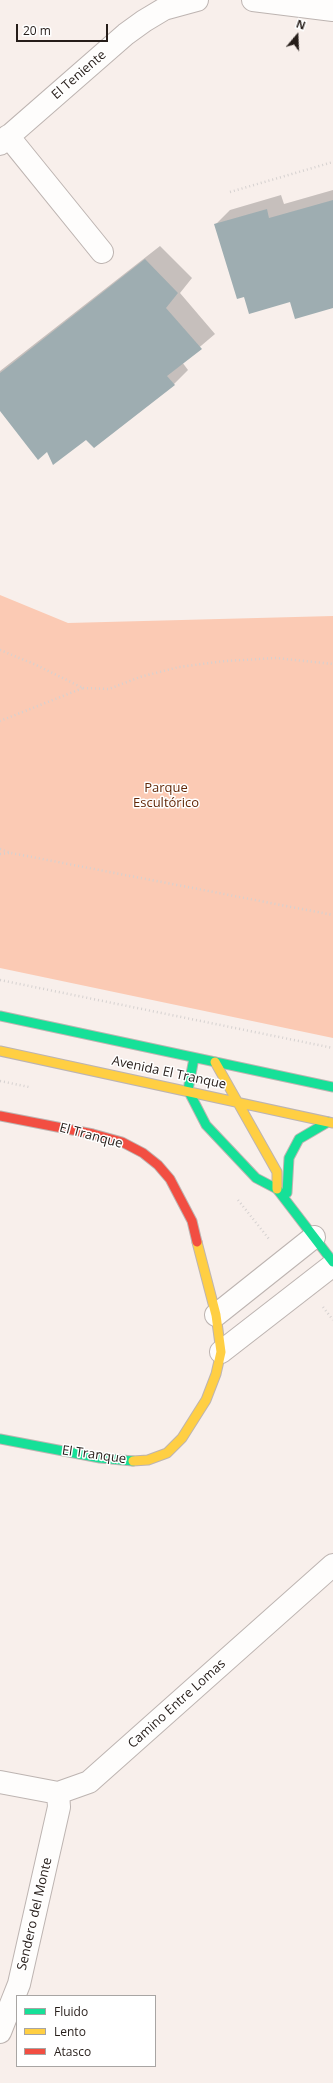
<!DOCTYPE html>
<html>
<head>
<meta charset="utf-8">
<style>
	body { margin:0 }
	#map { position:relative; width:333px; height:2083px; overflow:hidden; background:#f8efeb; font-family:"Open Sans",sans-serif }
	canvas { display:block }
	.legend { position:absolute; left:16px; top:1995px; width:140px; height:72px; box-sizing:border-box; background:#fff; border:1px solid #a8a5a3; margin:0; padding:5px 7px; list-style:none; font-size:12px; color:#261d19 }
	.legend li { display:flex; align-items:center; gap:8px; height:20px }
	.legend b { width:20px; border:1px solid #a8a5a3 }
	.north { position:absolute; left:277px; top:16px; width:40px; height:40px; -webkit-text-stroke:3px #fff; paint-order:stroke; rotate:19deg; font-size:11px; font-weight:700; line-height:16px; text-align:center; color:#261d19 }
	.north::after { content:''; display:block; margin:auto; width:14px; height:18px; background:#261d19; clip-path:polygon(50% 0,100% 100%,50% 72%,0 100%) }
	.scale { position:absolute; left:16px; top:24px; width:92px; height:18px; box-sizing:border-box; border:2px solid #261d19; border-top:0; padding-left:5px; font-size:12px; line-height:14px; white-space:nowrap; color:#261d19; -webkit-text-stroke:3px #fff; paint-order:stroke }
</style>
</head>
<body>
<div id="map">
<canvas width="333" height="2083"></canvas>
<ul class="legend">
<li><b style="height:5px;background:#16e098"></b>Fluido</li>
<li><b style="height:5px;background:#ffcf43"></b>Lento</li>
<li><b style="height:5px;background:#f24e42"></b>Atasco</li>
</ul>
<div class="north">N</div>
<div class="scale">20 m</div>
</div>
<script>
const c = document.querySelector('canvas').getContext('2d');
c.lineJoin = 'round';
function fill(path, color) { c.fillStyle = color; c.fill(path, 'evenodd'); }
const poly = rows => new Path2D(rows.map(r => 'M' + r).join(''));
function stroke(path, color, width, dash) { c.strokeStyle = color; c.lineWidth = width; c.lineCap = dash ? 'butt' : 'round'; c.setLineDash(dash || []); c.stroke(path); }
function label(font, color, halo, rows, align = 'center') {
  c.font = font + ' "Open Sans",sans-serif'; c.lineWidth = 3; c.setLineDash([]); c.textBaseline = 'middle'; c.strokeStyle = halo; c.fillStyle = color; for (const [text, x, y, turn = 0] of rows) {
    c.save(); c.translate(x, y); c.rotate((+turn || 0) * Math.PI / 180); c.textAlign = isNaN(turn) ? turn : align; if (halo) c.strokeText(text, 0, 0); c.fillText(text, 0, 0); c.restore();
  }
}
fill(poly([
	[0,595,68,623,333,616,333,1038,0,968]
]), '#fbcab4');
fill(poly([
	[333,190,333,307,245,295,216,224,230,210,281,195,284,204],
	[160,246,192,278,180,293,215,334,182,362,188,370,174,384,86,439,47,450,0,410,0,371]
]), '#0003');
fill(poly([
	[333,200,333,308,295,319,290,302,249,314,244,297,237,299,214,224,267,209,269,218],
	[145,259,178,293,166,308,202,349,167,376,175,385,94,448,86,440,53,465,47,452,38,460,0,411,0,373]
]), '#9eadb1');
const street = poly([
	[253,0,333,10],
	[8,136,102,252],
	[0,144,126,34,144,21,164,9,197,0],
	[216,1315,314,1237],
	[221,1352,333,1265],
	[0,1782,58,1793,89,1782,333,1565],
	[0,2032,19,1984,59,1807,58,1793]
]);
const fast = poly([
	[0,1016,333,1087],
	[194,1058,188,1090,206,1125,256,1178,277,1189,333,1262],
	[287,1193,289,1158,299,1139,328,1122],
	[0,1439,100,1458,133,1461]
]);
const slow = poly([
	[0,1051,333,1123],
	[215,1062,277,1172,277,1189],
	[133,1461,148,1460,167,1453,182,1438,206,1400,216,1374,221,1352,216,1315,197,1242]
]);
const jam = poly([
	[0,1116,93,1134,122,1142,143,1153,158,1165,170,1179,192,1221,197,1242]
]);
stroke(street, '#bdb4b1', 24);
stroke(fast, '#bdb4b1', 11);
stroke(slow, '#bdb4b1', 11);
stroke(jam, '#bdb4b1', 11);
stroke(poly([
	[230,192,333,162],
	[0,650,34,664,83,688,0,721],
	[83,688,109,689,140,677,179,667,225,661,276,658,333,664],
	[0,849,11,853,333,915],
	[0,854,9,853],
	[0,980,333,1048],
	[0,1081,29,1087],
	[238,1200,269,1239],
	[323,1307,333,1320]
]), '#d5d1d0', 2.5, [1, 3]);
stroke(street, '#fefdfc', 22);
stroke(fast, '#16e098', 9);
stroke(slow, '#ffcf43', 9);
stroke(jam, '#f24e42', 9);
label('13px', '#261d19', '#fff', [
	["El Teniente",79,75,-41],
	["Avenida El Tranque",169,1073,12],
	["El Tranque",91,1136,15],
	["El Tranque",94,1455,8],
	["Camino Entre Lomas",177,1704,-42],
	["Sendero del Monte",35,1914,-77]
]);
label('13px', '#622808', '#fff', [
	["Parque",166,788],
	["Escultórico",166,803]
]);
</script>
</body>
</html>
